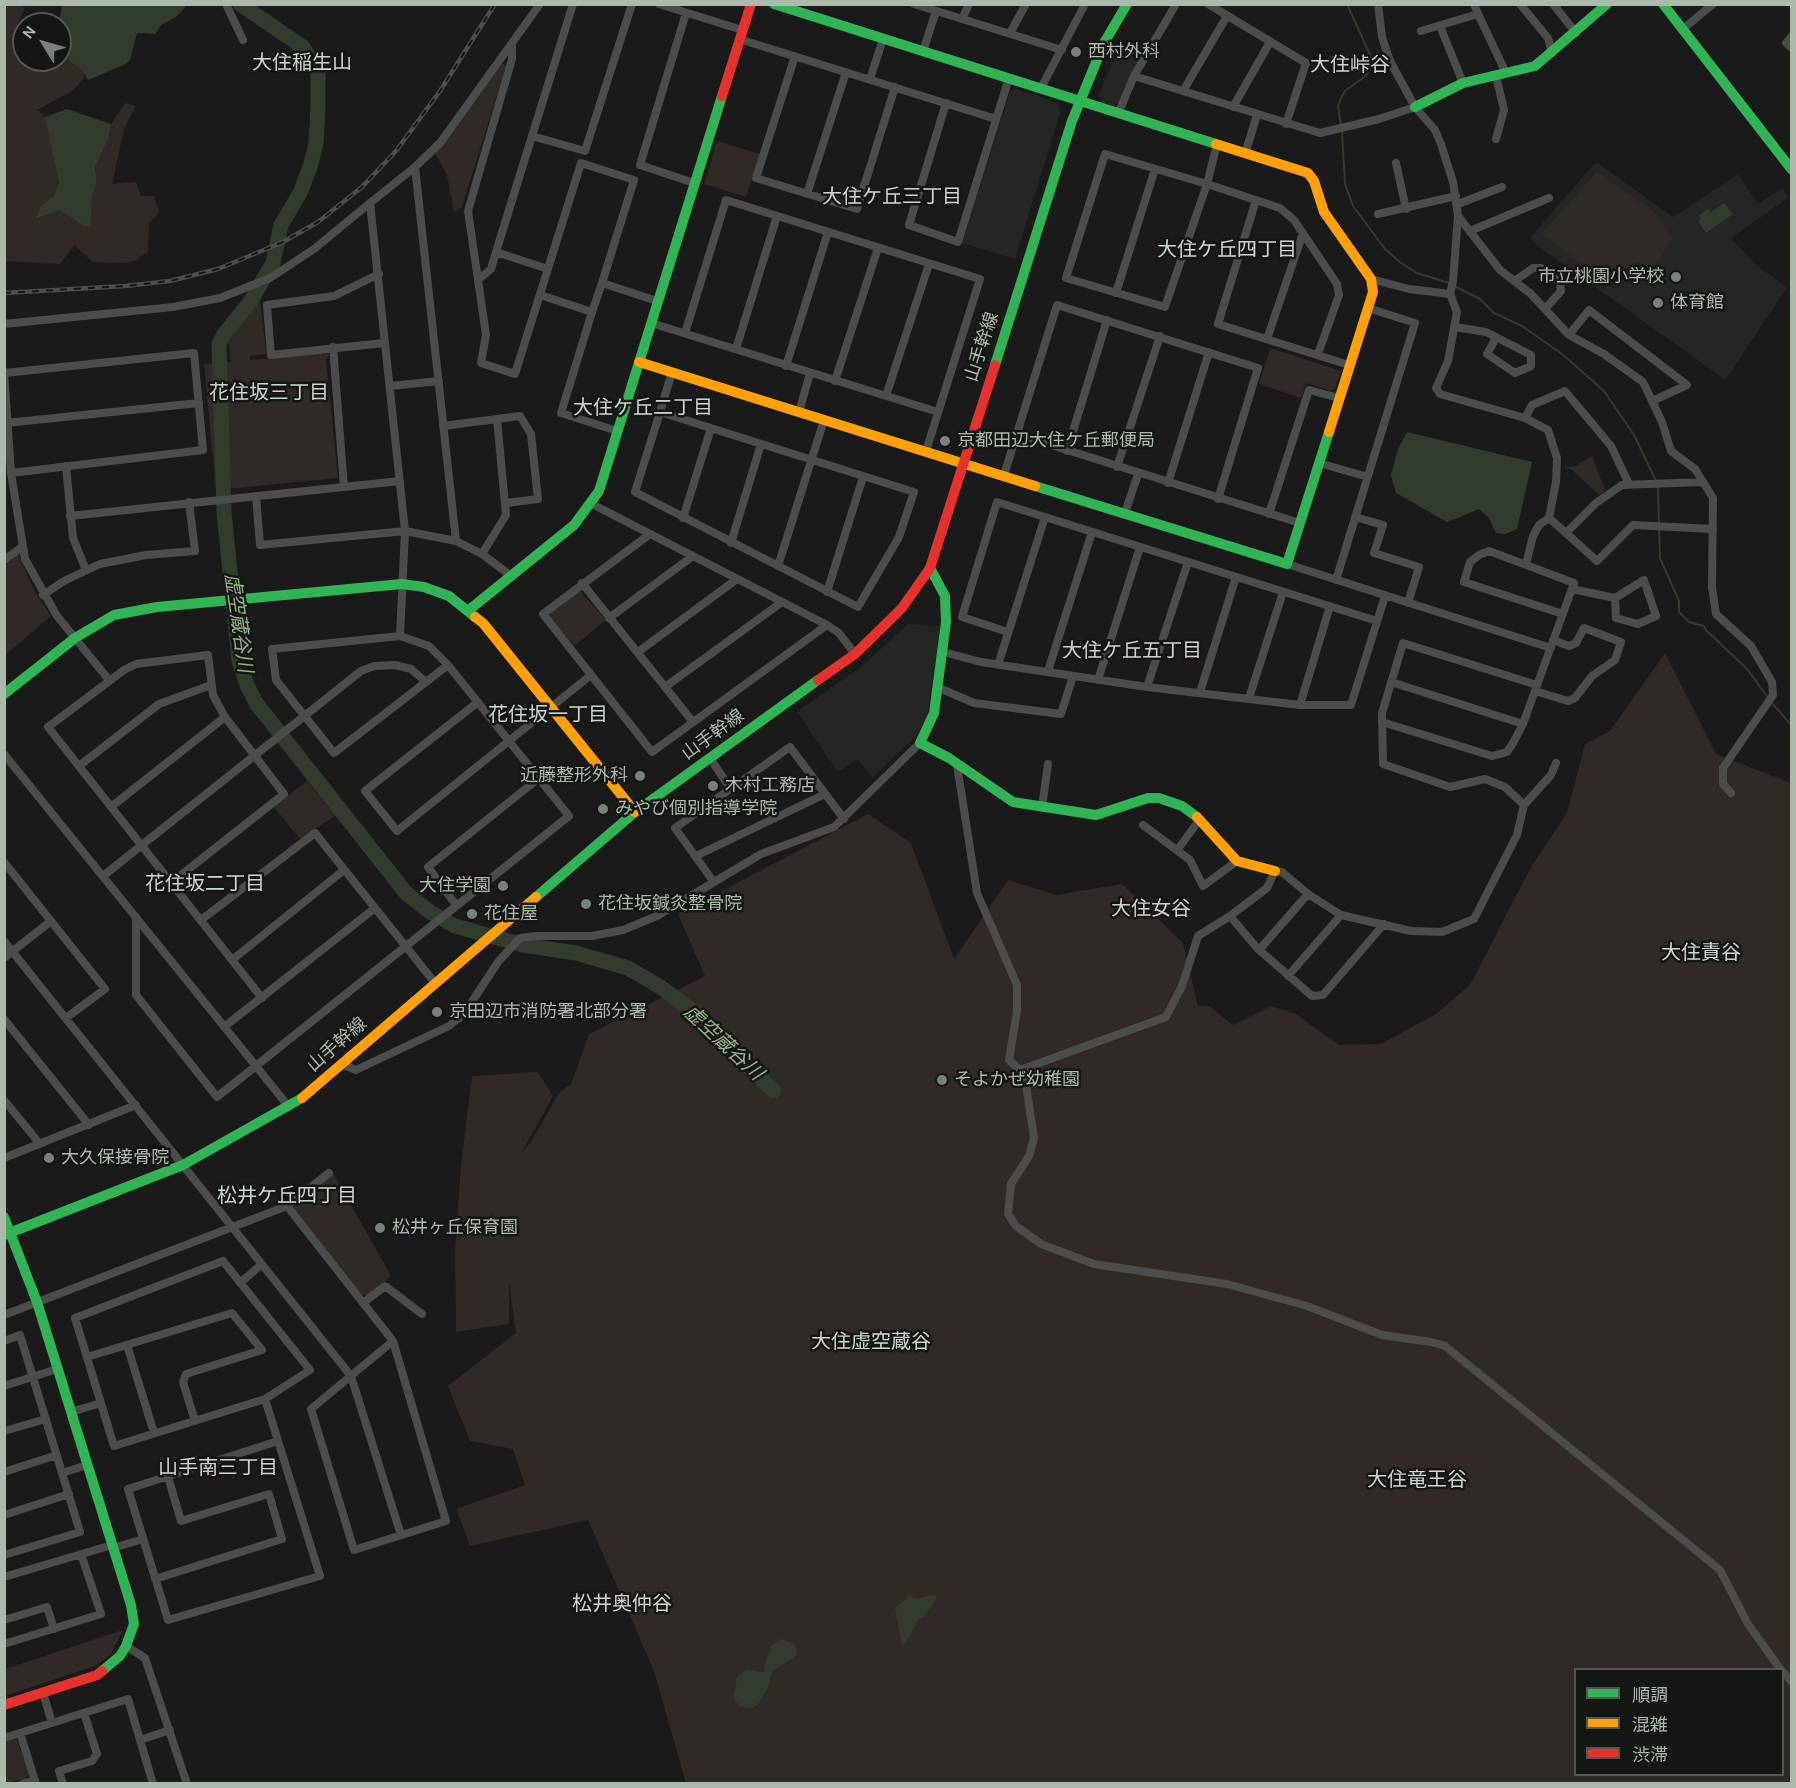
<!DOCTYPE html>
<html>
<head>
<meta charset="utf-8">
<style>
	body { margin:0 }
	#map { position:relative; width:1796px; height:1788px; overflow:hidden; background:#1a1a1a; font-family:Karla,"Noto Sans JP",sans-serif }
	canvas { display:block }
	.frame { position:absolute; inset:0; border:6px solid #acbaab; pointer-events:none }
	.legend { position:absolute; left:1574px; top:1668px; width:210px; height:108px; box-sizing:border-box; background:#141614; border:2px solid #515850; margin:0; padding:8px 10px; list-style:none; font-size:18px; color:#acbaab }
	.legend li { display:flex; align-items:center; gap:12px; height:30px }
	.legend b { width:30px; border:2px solid #515850 }
	.north { position:absolute; left:12px; top:12px; width:60px; height:60px; box-sizing:border-box; background:#141614; border:2px solid #515850; border-radius:50%; rotate:307deg; font-size:16px; font-weight:700; line-height:24px; text-align:center; color:#acbaab }
	.north::after { content:''; display:block; margin:auto; width:21px; height:27px; background:#798278; clip-path:polygon(50% 0,100% 100%,50% 72%,0 100%) }
</style>
</head>
<body>
<div id="map">
<canvas width="1796" height="1788"></canvas>
<div class="frame"></div>
<ul class="legend">
<li><b style="height:8px;background:#30b455"></b>順調</li>
<li><b style="height:8px;background:#ff9f0a"></b>混雑</li>
<li><b style="height:8px;background:#e5322d"></b>渋滞</li>
</ul>
<div class="north">N</div>
</div>
<script>
const c = document.querySelector('canvas').getContext('2d');
c.lineJoin = 'round';
function fill(path, color) { c.fillStyle = color; c.fill(path, 'evenodd'); }
const poly = rows => new Path2D(rows.map(r => 'M' + r).join(''));
function stroke(path, color, width, dash) { c.strokeStyle = color; c.lineWidth = width; c.lineCap = dash ? 'butt' : 'round'; c.setLineDash(dash || []); c.stroke(path); }
function label(font, color, halo, rows, align = 'center') {
  c.font = font + ' Karla,"Noto Sans JP",sans-serif'; c.lineWidth = 5; c.setLineDash([]); c.textBaseline = 'middle'; c.strokeStyle = halo; c.fillStyle = color; for (const [text, x, y, turn = 0] of rows) {
    c.save(); c.translate(x, y); c.rotate((+turn || 0) * Math.PI / 180); c.textAlign = isNaN(turn) ? turn : align; if (halo) c.strokeText(text, 0, 0); c.fillText(text, 0, 0); c.restore();
  }
}
fill(poly([
	[1119,50,1139,61,1118,104,1113,106,1101,102,1098,95],
	[1016,89,1056,102,1061,110,1015,259,962,243,1010,91],
	[1596,162,1673,217,1738,174,1758,204,1782,188,1788,198,1731,238,1757,266,1787,287,1726,380,1538,246,1530,238],
	[908,624,940,626,927,716,918,734,872,778,858,759,838,772,797,712,862,666]
]), '#242624');
fill(poly([
	[4,5,21,5,25,8,15,30,24,33,24,60,60,60,60,30,75,65,81,69,85,77,72,91,37,110,45,117,51,131,59,182,54,195,41,207,35,219,60,210,91,225,92,198,97,182,95,167,109,137,111,124,125,103,136,106,124,129,112,184,136,182,141,196,154,196,159,212,149,223,148,251,137,260,125,263,93,262,74,245,60,264,5,261],
	[502,63,506,66,462,207,454,212,447,175,435,153],
	[717,141,760,154,746,197,704,184],
	[1597,172,1654,212,1672,238,1653,269,1638,262,1598,276,1542,234],
	[260,300,266,354,250,356,250,360,327,353,329,355,326,360,338,478,216,490,204,364,231,362,228,336],
	[1270,348,1341,371,1335,389,1331,391,1306,383,1301,398,1259,384],
	[1592,456,1605,490,1599,495,1571,469,1562,467,1575,466],
	[18,554,35,592,51,616,5,655,5,565],
	[579,590,606,620,574,646,550,617,551,612],
	[1665,653,1716,754,1791,783,1791,1783,686,1783,654,1671,588,1520,470,1546,456,1509,525,1485,513,1449,470,1441,448,1386,516,1333,509,1282,509,1324,456,1332,455,1254,461,1165,472,1076,538,1072,553,1096,522,1152,531,1142,559,1093,571,1084,589,1034,705,976,678,914,868,814,911,843,954,959,1008,880,1056,895,1122,884,1183,943,1198,1006,1209,1006,1233,1025,1271,1006,1296,1014,1339,1045,1381,1044,1436,1014,1470,985,1531,867,1567,813,1585,744,1610,731],
	[1576,1670,1782,1670,1782,1774,1576,1774],
	[307,781,335,816,300,839,274,807],
	[333,1173,391,1276,368,1296,362,1295,292,1208],
	[123,1630,111,1654,95,1666,5,1696,5,1669],
	[12,1738,17,1740,29,1774,25,1779,5,1783,4,1741]
]), '#302a26');
fill(poly([
	[62,5,62,4,187,5,176,17,161,25,155,34,137,33,130,60,126,64,88,80,81,69,68,60,59,24],
	[67,109,111,124,109,137,95,167,97,182,92,198,91,226,84,226,60,210,35,219,41,206,54,195,59,182,45,117],
	[1724,203,1733,214,1706,233,1698,221,1701,219,1699,215,1708,209,1711,212],
	[1407,432,1532,462,1517,529,1505,534,1496,533,1489,518,1479,509,1447,522,1396,493,1391,475,1398,449],
	[910,1595,916,1599,933,1595,937,1597,925,1616,918,1620,906,1643,902,1646,895,1608],
	[782,1639,795,1645,797,1651,796,1656,772,1671,768,1688,758,1704,752,1708,740,1707,734,1697,737,1677,746,1670,763,1672,771,1646]
]), '#323c2c');
stroke(poly([
	[1341,125,1338,106,1341,98,1345,91,1367,75,1371,57,1347,4],
	[1342,131,1345,184,1353,206,1385,249,1401,263,1417,273,1449,283],
	[1454,286,1480,299,1494,313,1522,326,1562,354,1604,391,1634,435,1656,481],
	[1658,486,1660,558,1679,601,1679,612,1689,622,1704,626,1706,630,1748,670,1768,698],
	[1772,703,1792,726]
]), '#323c2c', 2);
stroke(poly([
	[240,4,303,47,318,70,318,106,316,144,310,167,300,193,281,225,273,263,250,302,224,334,219,344,224,512,239,660,247,685,256,703,406,893,430,912,455,926,523,945,576,953,628,968,662,988,698,1015,717,1037,774,1091]
]), '#323c2c', 15);
stroke(poly([
	[226,4,243,40],
	[659,4,742,30],
	[914,4,1062,50],
	[1208,4,1306,63,1286,124],
	[1378,4,1382,37,1390,61,1415,107,1435,130,1441,144,1453,182,1458,216,1500,270,1531,294,1569,335,1604,354,1643,382,1662,422,1671,451,1695,469,1713,498,1712,587,1716,614,1751,646,1772,682,1773,695,1723,768,1723,784,1731,793],
	[1520,4,1548,38,1552,53],
	[1553,4,1576,33],
	[686,13,640,165,694,183],
	[1478,14,1506,73],
	[962,19,969,4],
	[1440,26,1463,83],
	[1683,29,1713,4],
	[1421,31,1478,14,1474,4],
	[1010,33,1026,4],
	[1792,36,1786,43,1792,48],
	[739,39,996,119],
	[512,44,512,59,468,211,486,335,481,363,515,374,581,163,634,180,602,283],
	[923,51,936,11],
	[795,56,756,178,857,209,895,87],
	[1134,76,1320,133,1379,119,1415,107],
	[870,79,883,39],
	[1041,88,1085,4],
	[1183,91,1227,16],
	[946,103,909,225,958,242,1009,78],
	[1233,107,1270,42],
	[1118,114,1134,76,1176,4],
	[532,136,585,151,632,4],
	[1496,139,1504,110,1496,76],
	[1217,144,1207,184,1165,307,1066,278,1105,154,1207,184,1280,208,1294,220,1337,284,1339,295,1318,354],
	[1245,154,1257,115],
	[1396,163,1406,209],
	[415,167,456,541],
	[807,194,846,72],
	[1256,200,1218,324,1349,365],
	[370,203,405,531,400,636],
	[1458,204,1502,187],
	[1378,214,1456,196],
	[1470,231,1549,198],
	[496,252,548,269],
	[379,274,334,296,267,305,271,355,384,343],
	[479,279,491,269,496,252,573,4],
	[1371,279,1409,289,1450,294,1457,312,1448,361,1436,388,1440,394,1525,418,1548,430,1557,458,1556,482,1549,518,1539,525,1533,536,1526,564],
	[1516,280,1533,268,1541,268,1560,283,1561,291,1545,309],
	[1116,293,1155,169],
	[1450,294,1453,281,1458,216],
	[540,295,592,312,602,283,657,301],
	[592,312,561,413,617,431],
	[651,323,938,412],
	[4,324,173,307,220,298,270,278,314,249,370,203,415,167,440,143,540,4],
	[1455,327,1486,332,1531,355,1531,366,1515,373,1487,354,1496,338],
	[685,333,726,200,980,279,926,451],
	[1569,335,1589,310,1687,385,1652,401],
	[1267,339,1302,236],
	[333,347,344,487],
	[736,349,777,216],
	[786,366,828,232],
	[4,371,11,473,25,559,57,616,109,680],
	[5,373,194,353,203,450,11,473],
	[835,381,878,248],
	[390,386,439,381],
	[886,396,929,264],
	[660,412,914,492,899,537,858,607,635,492,656,425,660,412,672,372],
	[799,412,810,373],
	[1525,418,1532,405,1565,391,1611,446,1629,484],
	[6,423,199,403],
	[443,426,520,416,531,434,538,499,506,503],
	[1016,434,1300,523],
	[1067,451,1107,320],
	[1319,463,1368,477],
	[66,466,73,538,86,570],
	[1117,467,1160,336],
	[1004,475,1057,305,1258,368,1218,499],
	[1168,483,1209,352],
	[256,496,260,545,405,531,456,541,482,554,510,575],
	[592,504,827,625,839,633,855,654],
	[1125,513,1138,474],
	[1269,514,1309,390,1339,398],
	[70,516,400,481],
	[1355,517,1383,525,1374,553,1419,567,1408,603],
	[683,518,711,428],
	[1549,518,1566,533,1596,503,1622,485,1703,482],
	[1566,533,1597,561,1633,525,1713,529],
	[650,534,543,614,652,752,827,625],
	[731,543,761,444],
	[482,554,506,515,497,419],
	[4,560,22,547],
	[1287,564,1551,648],
	[778,566,824,420],
	[1336,580,1415,323,1368,308],
	[582,583,693,722],
	[1572,589,1615,598,1644,580,1656,616,1638,624,1616,618,1615,598],
	[827,592,863,477],
	[43,595,64,581,100,564,146,555,195,551,189,502],
	[609,618,693,556],
	[1008,632,962,617,997,502,1377,621],
	[638,652,737,579],
	[943,652,981,662,1147,687,1300,705,1351,705,1385,596],
	[998,665,1045,517],
	[1048,671,1092,532],
	[1098,680,1140,547],
	[1391,682,1523,724],
	[665,687,782,602],
	[1147,687,1188,562],
	[939,688,974,703,1061,714,1073,676],
	[1535,691,1568,701,1575,698,1592,676,1615,660,1621,642,1584,628,1576,643,1569,646,1553,640],
	[1200,692,1236,577],
	[1249,698,1283,592],
	[478,702,365,791,397,831,591,675],
	[1300,705,1330,606],
	[1382,722,1492,756,1507,752,1513,743,1523,724,1574,583,1489,551,1479,555,1470,562,1464,582,1563,614],
	[4,754,289,1107],
	[710,758,730,788],
	[957,765,977,893,1017,985,1017,1011,1009,1060,1020,1070,1026,1085,1034,1138,1029,1156,1011,1184,1008,1214,1016,1226,1041,1244,1094,1264,1227,1284,1307,1306,1382,1335,1431,1342,1445,1346,1720,1570,1748,1624,1781,1670],
	[79,766,159,704,211,685],
	[1524,805,1551,775,1556,763],
	[111,807,225,717],
	[1042,807,1048,764],
	[1143,825,1190,860,1203,886,1237,861],
	[1178,849,1200,819],
	[696,856,825,794],
	[4,862,105,989,66,1018],
	[103,876,361,671,374,666,395,665,411,669,426,682],
	[713,881,675,828,790,747,844,819],
	[171,883,284,794,225,717,213,695,208,655,136,664,124,670,48,727,262,998],
	[456,905,428,867,539,778],
	[1230,916,1257,948,1312,996,1323,995,1384,924],
	[136,917,136,995,217,1097,569,816,448,665,429,646,400,636,272,649,276,680,334,753,448,665],
	[201,920,315,833,435,983],
	[4,941,351,1376,401,1535],
	[1259,950,1308,894],
	[4,958,51,921],
	[232,960,344,870],
	[1288,976,1341,915],
	[4,1019,89,1125],
	[224,1027,375,908],
	[341,1064,356,1070,449,1026,464,1014,498,962,520,938,536,936,592,936,623,930,657,916,761,854,834,827,920,743],
	[1020,1070,1166,1017,1182,986,1198,936,1230,916,1267,888,1275,871,1282,872,1308,894,1341,915,1411,931,1442,932,1474,919,1517,835,1524,805,1505,787,1485,779,1450,787,1383,764,1382,713,1403,643,1537,685],
	[4,1100,40,1144],
	[4,1158,136,1105],
	[287,1206,393,1341,446,1521,354,1550,311,1409,393,1341],
	[223,1261,310,1370,265,1399,114,1446,75,1318,223,1261],
	[240,1283,262,1264],
	[363,1303,385,1286,422,1314],
	[4,1315,287,1206,329,1173],
	[4,1341,20,1335,80,1532,4,1555],
	[127,1345,154,1433],
	[87,1357,232,1313,262,1350,186,1374,183,1382,195,1421],
	[4,1386,57,1369],
	[265,1399,320,1576,168,1620,128,1489,278,1441],
	[71,1412,101,1403],
	[4,1431,46,1419],
	[4,1472,57,1455],
	[62,1473,87,1465],
	[4,1515,69,1494],
	[113,1548,143,1539],
	[4,1577,112,1545],
	[155,1579,282,1539,269,1494,181,1521,168,1477],
	[4,1620,47,1607,54,1629],
	[4,1644,101,1614,81,1554],
	[126,1646,145,1658,187,1784],
	[1782,1671,1792,1682],
	[43,1693,52,1723],
	[20,1733,36,1784],
	[4,1738,128,1699,153,1784],
	[140,1740,170,1730],
	[22,1784,35,1780],
	[63,1784,59,1771,92,1761,97,1754,84,1713]
]), '#4a4d4a', 8);
stroke(poly([
	[774,4,1216,144],
	[1663,4,1792,170],
	[1415,107,1463,83,1535,66,1607,4],
	[995,365,1072,121,1104,43,1127,4],
	[1035,486,1287,564,1329,432],
	[930,568,945,596,946,622,934,713,920,743,949,758,1013,802,1096,815,1148,798,1159,798,1182,806,1197,817],
	[469,610,574,525,599,491,722,96],
	[4,694,75,638,114,615,157,607,402,584,424,587,449,596,475,617],
	[536,897,635,812,818,680],
	[4,1217,37,1302,131,1605,134,1624,126,1646,120,1656,102,1671],
	[4,1235,183,1165,302,1098]
]), '#30b455', 10);
stroke(poly([
	[1216,144,1308,173,1314,181,1324,212,1371,279,1373,292,1329,432],
	[639,362,1035,486],
	[475,617,483,623,635,812],
	[1197,817,1237,861,1275,871],
	[302,1098,536,897]
]), '#ff9f0a', 10);
stroke(poly([
	[722,96,751,4],
	[818,680,855,654,902,608,930,568,995,365],
	[4,1705,97,1675,102,1671]
]), '#e5322d', 10);
const rail = poly([
	[4,293,125,286,170,281,218,269,283,242,318,222,362,187,396,151,440,91,495,4]
]);
stroke(rail, '#4b4f4b', 4.5);
stroke(rail, '#141614', 2, [7]);
for (const [x, y, r, color] of [
	[1076,52,6,"#798278"],
	[1676,277,6,"#798278"],
	[1658,303,6,"#798278"],
	[945,441,6,"#798278"],
	[640,776,6,"#798278"],
	[713,786,6,"#798278"],
	[603,809,6,"#798278"],
	[503,886,6,"#798278"],
	[586,904,6,"#798278"],
	[472,914,6,"#798278"],
	[437,1012,6,"#798278"],
	[942,1080,6,"#798278"],
	[49,1158,6,"#798278"],
	[380,1228,6,"#798278"]
]) { const dot = new Path2D(); dot.arc(x, y, r, 0, 2 * Math.PI); c.fillStyle = color; c.fill(dot); stroke(dot, '#141614', 2); }
label('18px', '#acbaab', '#141614', [
	["西村外科",1088,52],
	["市立桃園小学校",1664,277,"right"],
	["体育館",1670,303],
	["京都田辺大住ケ丘郵便局",957,441],
	["近藤整形外科",628,776,"right"],
	["木村工務店",725,786],
	["みやび個別指導学院",615,809],
	["大住学園",491,886,"right"],
	["花住坂鍼灸整骨院",598,904],
	["花住屋",484,914],
	["京田辺市消防署北部分署",449,1012],
	["そよかぜ幼稚園",954,1080],
	["大久保接骨院",61,1158],
	["松井ヶ丘保育園",392,1228]
], 'left');
label('18px', '#acbaab', '#141614', [
	["山手幹線",982,347,-72],
	["山手幹線",713,735,-36],
	["山手幹線",337,1045,-41]
]);
label('20px', '#ccd6cc', '#141614', [
	["大住稲生山",302,63],
	["大住峠谷",1350,65],
	["大住ケ丘三丁目",892,197],
	["大住ケ丘四丁目",1227,250],
	["花住坂三丁目",269,393],
	["大住ケ丘二丁目",643,408],
	["大住ケ丘五丁目",1132,651],
	["花住坂一丁目",548,715],
	["花住坂二丁目",205,884],
	["大住女谷",1151,909],
	["大住責谷",1701,953],
	["松井ケ丘四丁目",287,1196],
	["大住虚空蔵谷",871,1342],
	["山手南三丁目",218,1468],
	["大住竜王谷",1417,1480],
	["松井奥仲谷",622,1604]
]);
label('italic 20px', '#91b582', '#141614', [
	["虚空蔵谷川",238,623,82],
	["虚空蔵谷川",723,1043,43]
]);
</script>
</body>
</html>
